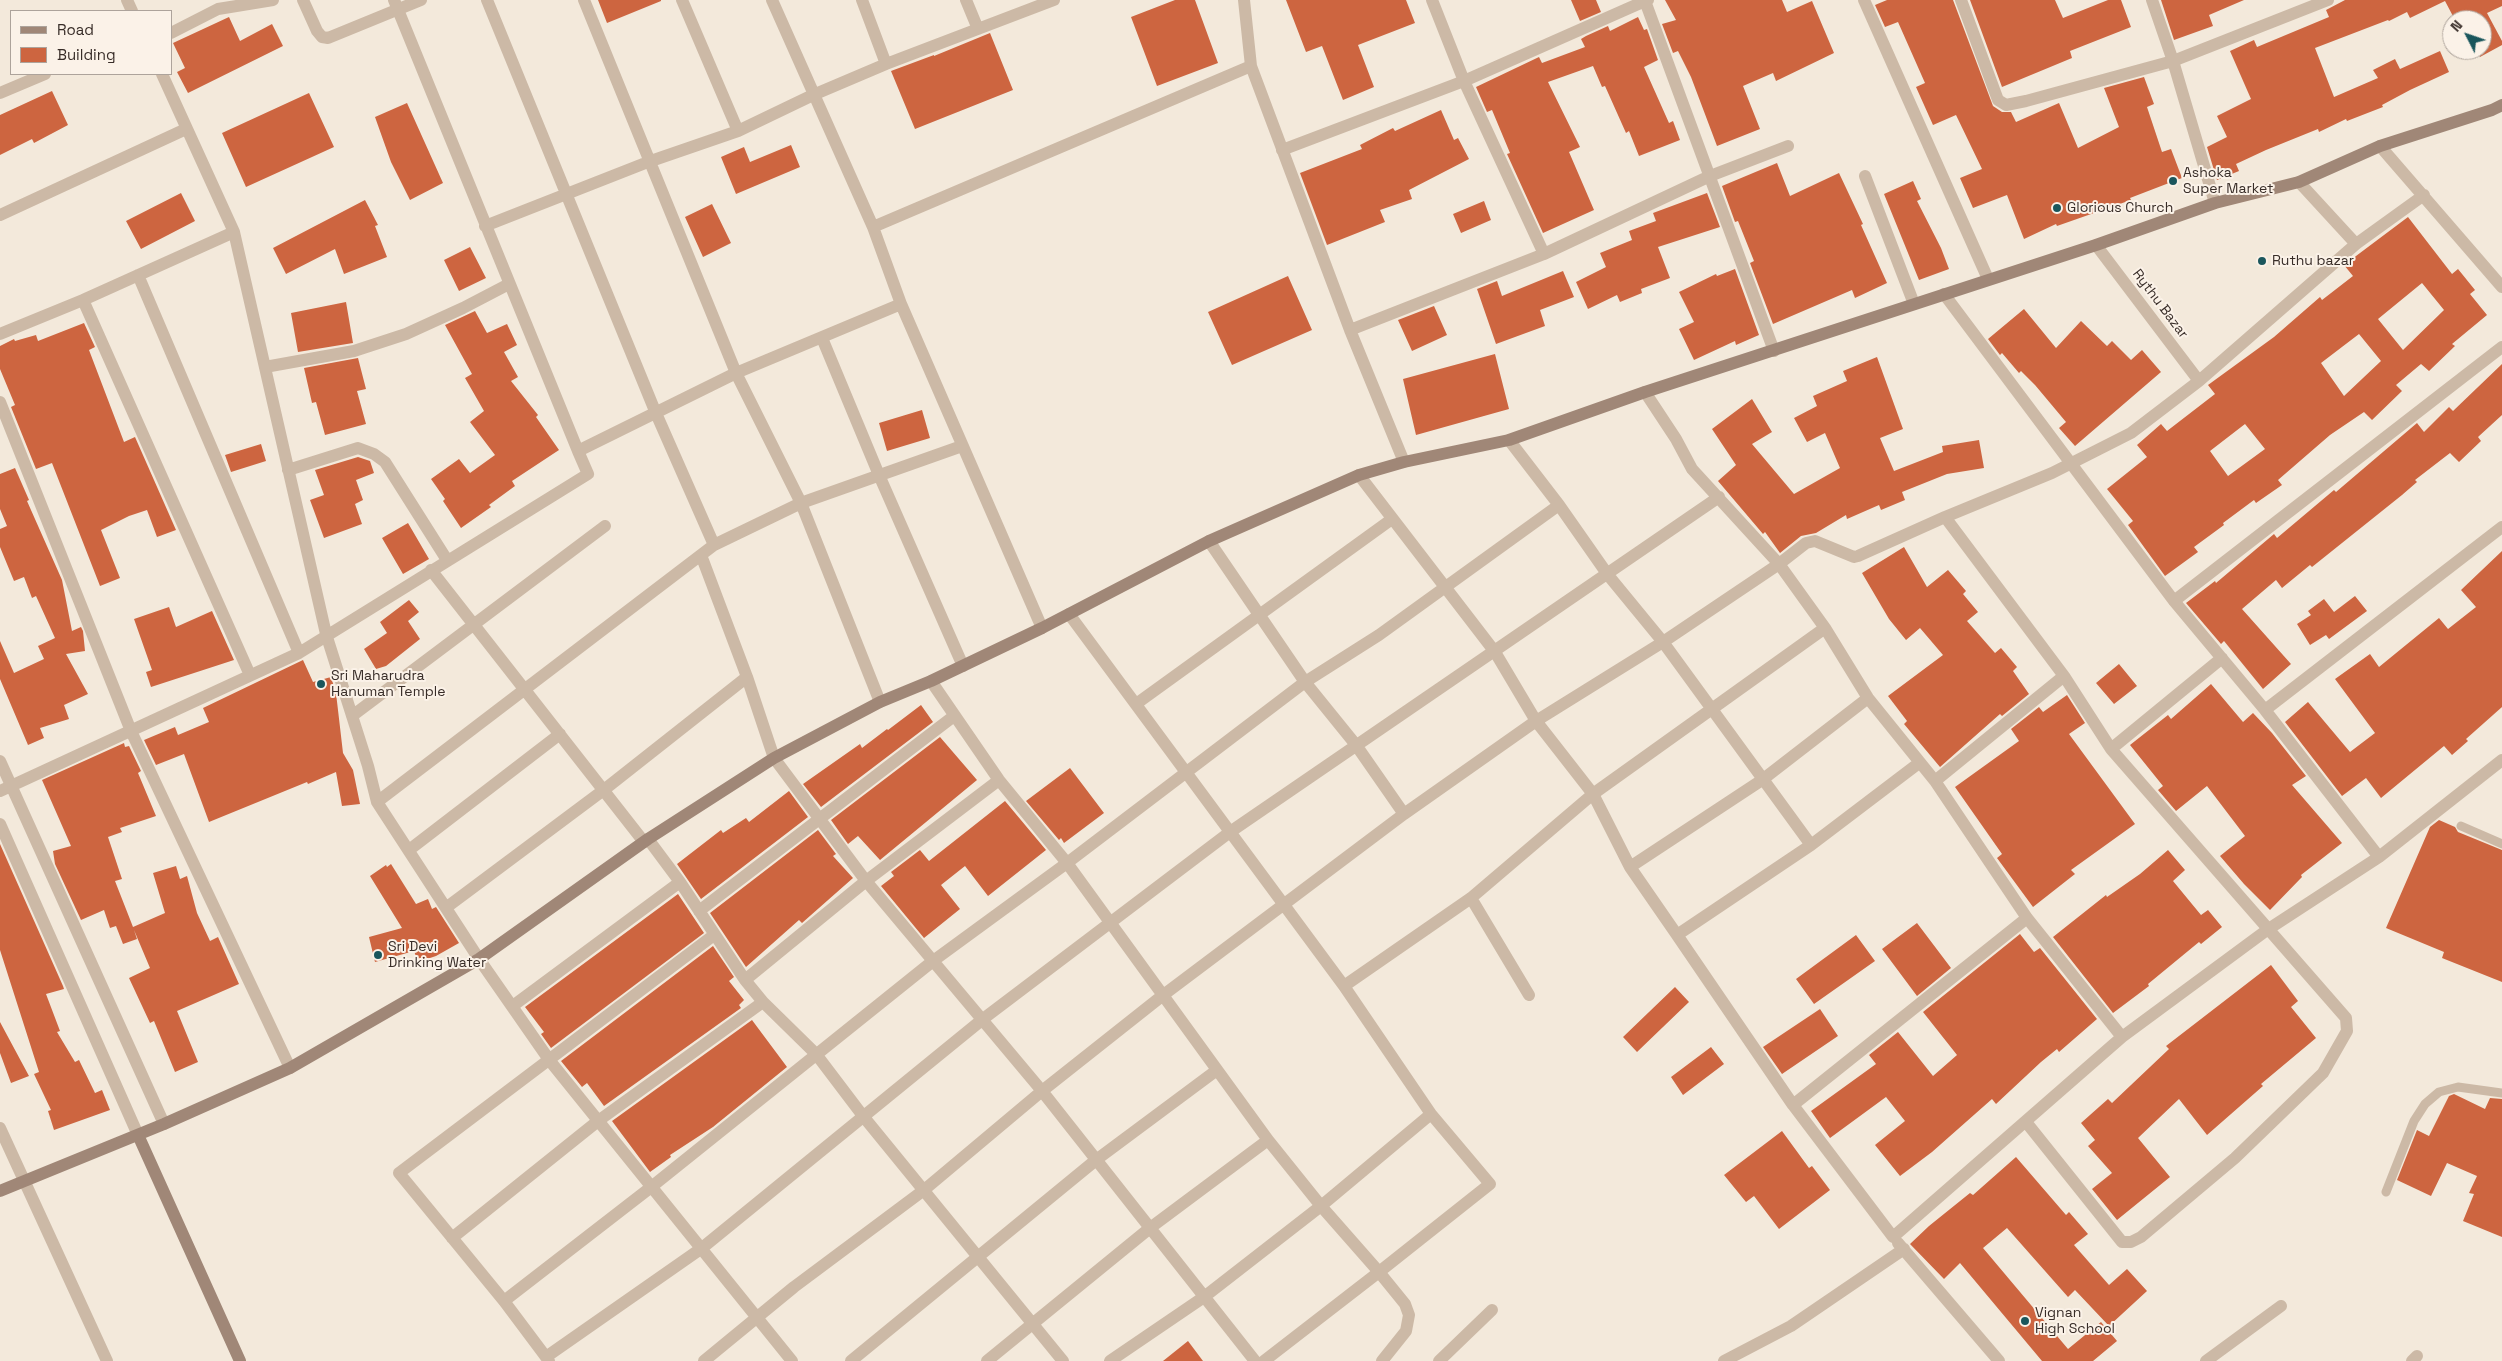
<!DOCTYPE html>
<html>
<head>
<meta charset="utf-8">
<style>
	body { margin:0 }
	#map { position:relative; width:2502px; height:1361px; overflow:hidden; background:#f3e9db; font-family:"Space Grotesk",sans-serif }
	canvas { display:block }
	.legend { position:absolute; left:10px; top:10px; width:162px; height:65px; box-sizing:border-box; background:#fbf2e8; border:1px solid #ada39b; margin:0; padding:6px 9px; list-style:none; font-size:15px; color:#382d28 }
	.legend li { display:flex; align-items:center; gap:10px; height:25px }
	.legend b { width:25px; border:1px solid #ada39b }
	.north { position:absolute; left:2442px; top:10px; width:50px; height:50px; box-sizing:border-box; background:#fbf2e8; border:1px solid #ada39b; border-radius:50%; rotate:311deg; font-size:14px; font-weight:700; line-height:20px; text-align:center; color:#382d28 }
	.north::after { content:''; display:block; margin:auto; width:18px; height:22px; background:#1a565c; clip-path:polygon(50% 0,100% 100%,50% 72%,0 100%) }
</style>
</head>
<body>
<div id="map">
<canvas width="2502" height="1361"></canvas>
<ul class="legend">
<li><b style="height:6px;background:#a08777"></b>Road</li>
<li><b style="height:14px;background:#cd6540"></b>Building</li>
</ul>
<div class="north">N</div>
</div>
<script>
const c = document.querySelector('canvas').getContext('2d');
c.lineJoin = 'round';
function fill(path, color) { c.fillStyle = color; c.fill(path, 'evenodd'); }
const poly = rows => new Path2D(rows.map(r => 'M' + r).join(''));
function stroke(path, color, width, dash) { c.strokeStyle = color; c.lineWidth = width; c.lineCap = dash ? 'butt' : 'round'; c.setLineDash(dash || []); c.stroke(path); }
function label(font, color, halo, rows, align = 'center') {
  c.font = font + ' "Space Grotesk",sans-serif'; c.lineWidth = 4; c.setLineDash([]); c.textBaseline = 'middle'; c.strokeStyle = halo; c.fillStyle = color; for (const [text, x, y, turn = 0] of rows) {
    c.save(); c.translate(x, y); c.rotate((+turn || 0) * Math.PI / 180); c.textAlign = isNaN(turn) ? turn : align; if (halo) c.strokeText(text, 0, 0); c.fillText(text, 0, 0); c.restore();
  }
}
fill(poly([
	[598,0,661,0,661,1,607,23],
	[1175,0,1195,0,1218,63,1157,86,1131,17],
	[1286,0,1406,0,1415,23,1358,45,1374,87,1343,100,1322,46,1306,52],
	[1571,0,1596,0,1601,12,1580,21],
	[1665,0,1782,0,1787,12,1812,1,1834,53,1776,81,1773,73,1743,86,1760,129,1717,146,1691,77,1678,51,1673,53,1662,24,1676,20],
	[1887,0,1953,0,1993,106,2002,112,2011,112,2016,122,2059,103,2078,148,2119,127,2104,88,2144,77,2154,104,2147,107,2162,152,2171,149,2182,178,2130,198,2131,200,2057,226,2056,224,2024,239,2007,195,1973,208,1960,178,1982,169,1956,115,1933,125,1916,87,1925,83,1898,22,1885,27,1875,5],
	[1970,0,2055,0,2063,18,2108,0,2121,0,2131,27,2070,51,2072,58,2002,87],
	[2161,0,2244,0,2209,15,2213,26,2174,40],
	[2345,0,2502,0,2502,6,2487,13,2502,41,2502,45,2480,57,2476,50,2482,50,2482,20,2455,20,2445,1,2410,18,2407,12,2389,21,2388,20,2315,48,2334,97,2378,78,2373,70,2395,59,2400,69,2440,51,2449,72,2410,90,2382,105,2383,107,2347,121,2346,119,2319,132,2318,129,2266,150,2236,164,2239,171,2217,180,2207,147,2227,137,2217,116,2251,99,2230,51,2254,40,2257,47,2329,17,2326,10],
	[229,17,240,41,272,24,283,46,188,93,177,72,185,68,173,43],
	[1638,17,1644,30,1647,29,1658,60,1644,67,1669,123,1673,121,1680,140,1639,156,1629,131,1626,133,1605,86,1602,87,1593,66,1548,82,1580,147,1569,152,1594,210,1543,233,1507,154,1510,153,1492,110,1487,112,1476,87,1539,57,1542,63,1585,47,1581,39,1586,36,1608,26,1610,31],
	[990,33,1013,90,915,129,891,71,934,55,934,56],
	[52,91,68,125,34,143,32,139,0,155,0,115],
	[309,93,334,147,246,187,222,133],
	[407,103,443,183,410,200,391,162,375,117],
	[1441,110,1454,140,1458,138,1469,159,1409,190,1412,199,1380,210,1385,222,1327,245,1300,173,1362,149,1360,145,1393,128,1395,131],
	[791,145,800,167,736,194,721,157,744,147,750,162],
	[1777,163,1790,196,1839,173,1863,224,1861,225,1887,283,1855,298,1852,290,1773,324,1750,263,1754,261,1738,221,1735,222,1722,186],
	[1913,181,1921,199,1917,201,1941,248,1949,269,1919,280,1884,194],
	[181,193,195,221,141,249,126,221],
	[1707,193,1720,227,1658,247,1670,278,1641,289,1642,293,1620,302,1617,295,1588,309,1576,282,1606,267,1600,253,1632,240,1629,231,1656,221,1653,213],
	[365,200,378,225,375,226,387,257,344,274,335,249,286,274,273,248],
	[1484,201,1491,220,1461,233,1453,214],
	[712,204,731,243,703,257,685,217],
	[2408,217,2452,274,2458,269,2475,290,2470,294,2487,315,2452,344,2455,346,2429,371,2421,364,2396,385,2402,391,2372,420,2364,412,2330,435,2278,480,2282,485,2256,503,2254,500,2223,523,2224,525,2194,547,2198,552,2165,576,2128,525,2133,521,2107,489,2147,457,2137,445,2161,424,2167,431,2215,394,2208,385,2274,337,2320,297,2322,300,2353,276,2344,265],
	[2422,283,2444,310,2403,350,2378,319],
	[2359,334,2381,361,2344,396,2321,363],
	[2245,424,2265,449,2228,476,2210,451],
	[470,247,486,278,459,291,444,260],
	[1735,269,1759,335,1736,345,1735,341,1694,360,1679,329,1694,322,1679,292,1716,274,1717,276],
	[1563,271,1574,297,1540,310,1545,326,1496,344,1477,289,1497,281,1502,296],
	[1288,276,1312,330,1232,365,1208,312],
	[346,302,353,343,298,352,291,313],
	[1434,306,1447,335,1412,351,1398,320],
	[2024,309,2056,348,2081,321,2107,346,2112,341,2131,360,2142,350,2161,372,2075,446,2059,428,2066,422,2035,385,2021,371,2019,373,2002,353,2000,355,1988,339],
	[475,311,487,333,507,324,517,345,504,352,518,377,511,381,538,415,536,417,559,450,512,481,515,486,489,505,491,507,461,528,443,501,445,499,431,479,459,459,470,473,495,455,470,422,484,411,465,378,472,374,445,325],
	[84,323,95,347,89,350,124,442,135,437,176,530,157,537,147,510,129,516,101,530,120,578,100,586,52,463,36,469,11,407,15,405,0,369,0,346,14,339,15,341,36,335,38,341],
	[1495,354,1509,409,1416,435,1403,379],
	[1877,357,1903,429,1880,438,1894,471,1943,452,1942,446,1979,440,1984,468,1947,474,1902,492,1905,500,1881,510,1879,505,1847,519,1846,515,1816,533,1801,536,1780,553,1765,532,1763,534,1718,481,1736,465,1712,429,1752,399,1772,432,1752,444,1794,494,1840,468,1825,433,1807,442,1794,418,1817,406,1813,396,1847,381,1843,371],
	[358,358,366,389,357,391,366,424,325,435,316,402,312,403,304,368],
	[2502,364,2502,415,2478,437,2481,441,2459,462,2450,453,2415,480,2417,482,2402,495,2312,567,2310,565,2282,588,2276,580,2242,609,2291,664,2263,689,2224,641,2221,644,2186,603,2215,581,2216,583,2274,534,2277,538,2334,490,2336,492,2417,423,2424,432,2449,407,2453,411],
	[922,410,930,438,887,451,879,423],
	[261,444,266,461,231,472,225,455],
	[358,457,370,461,374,473,356,480,363,500,355,504,362,524,324,538,310,500,324,495,315,470],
	[15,468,29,500,27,501,62,580,72,631,81,627,83,631,85,651,66,654,88,694,64,705,69,719,40,728,44,738,28,745,0,679,0,641,14,673,44,659,38,646,55,638,36,596,32,598,24,577,14,581,0,547,0,529,7,526,0,509,0,474],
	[408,523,429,559,403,574,382,538],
	[1904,547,1927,587,1948,570,1966,591,1963,594,1978,612,1967,621,1995,653,2001,648,2017,667,2013,671,2029,694,2002,716,2000,714,1940,767,1904,724,1907,721,1888,696,1943,655,1920,628,1906,640,1889,619,1862,573],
	[2502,551,2502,707,2466,739,2468,741,2452,755,2444,746,2381,798,2366,778,2342,796,2285,722,2308,702,2350,752,2375,733,2335,679,2370,654,2379,667,2439,618,2448,629,2476,607,2461,590],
	[2355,596,2367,611,2329,639,2326,635,2310,645,2297,624,2311,615,2308,611,2324,599,2334,612],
	[409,600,419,612,408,621,420,639,386,666,376,669,364,649,387,633,380,622],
	[169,607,176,627,212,611,234,660,151,687,146,672,152,670,134,619],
	[303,660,313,682,331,677,336,693,343,753,353,770,360,804,342,806,336,772,308,784,307,782,209,822,184,754,156,765,144,740,175,727,178,735,209,722,203,708],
	[2119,664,2137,686,2114,704,2096,683],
	[2211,684,2243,722,2253,713,2272,733,2306,776,2292,785,2342,843,2301,875,2302,877,2270,910,2244,884,2220,856,2245,836,2207,786,2176,811,2158,790,2163,786,2130,745,2168,715,2171,719],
	[2067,695,2085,723,2069,734,2135,824,2071,870,2075,874,2033,907,1997,858,2002,854,1955,787,2019,741,2011,729,2039,707,2043,712],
	[921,705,933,722,821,807,803,784,860,744,862,748,887,729,888,730],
	[940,737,977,780,880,860,858,836,848,844,831,820],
	[124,743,125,747,129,746,141,771,138,773,156,816,120,828,122,832,108,837,122,879,115,881,133,927,165,913,153,873,176,866,180,879,187,876,197,913,210,941,218,937,239,984,177,1011,198,1062,175,1072,154,1021,150,1023,129,978,150,968,134,930,137,939,123,944,116,926,110,928,104,910,81,920,55,864,53,851,71,846,42,780],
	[1070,768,1104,813,1064,843,1061,838,1059,840,1026,801],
	[789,791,808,817,701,899,677,864,721,830,723,833,746,818,749,822],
	[1005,801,1046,850,988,896,965,866,941,885,960,909,924,938,881,886,894,876,891,872,920,850,929,861],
	[2439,820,2455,827,2458,832,2502,850,2502,982,2442,958,2444,952,2386,928,2430,827],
	[818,830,836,854,833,856,853,878,802,923,799,920,746,967,710,913],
	[0,844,63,986,64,989,46,994,60,1031,57,1032,75,1062,79,1060,95,1093,102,1090,110,1110,54,1130,48,1111,51,1110,34,1074,39,1072,0,950],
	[2168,850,2185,870,2173,881,2201,915,2208,910,2222,927,2201,944,2199,942,2148,984,2149,986,2113,1013,2053,937,2106,895,2107,897,2140,874],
	[391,864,416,904,428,899,432,909,436,907,459,943,436,956,418,962,414,951,375,962,369,937,402,928,370,876,386,865,387,867],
	[678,894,704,933,551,1048,541,1034,544,1032,525,1007],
	[1917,923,1951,968,1917,996,1882,949],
	[2020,934,2034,952,2040,948,2097,1019,2059,1052,2057,1049,2041,1062,1996,1104,1992,1099,1932,1152,1900,1176,1875,1145,1905,1121,1886,1097,1830,1138,1811,1111,1876,1064,1869,1055,1898,1032,1933,1076,1957,1055,1923,1012],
	[1856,935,1875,961,1814,1004,1796,979],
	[713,946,734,977,729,981,744,1000,739,1005,741,1008,604,1106,587,1083,582,1087,561,1061],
	[2271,965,2298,1001,2291,1007,2316,1038,2261,1084,2263,1086,2207,1135,2179,1099,2138,1138,2170,1177,2117,1220,2092,1189,2112,1173,2088,1146,2095,1140,2081,1123,2108,1099,2112,1103,2169,1049,2166,1046],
	[1675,987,1689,1002,1637,1052,1623,1037],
	[1820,1009,1838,1036,1782,1074,1763,1047],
	[752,1020,787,1067,713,1127,670,1155,671,1157,650,1172,612,1121],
	[0,1022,29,1076,11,1083,0,1053],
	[1711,1047,1724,1064,1683,1095,1671,1077],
	[2454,1094,2485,1109,2490,1098,2502,1099,2502,1237,2463,1221,2474,1194,2469,1193,2477,1176,2447,1163,2431,1196,2397,1180,2417,1130,2429,1136,2449,1096],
	[1782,1131,1809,1168,1812,1166,1830,1190,1779,1229,1754,1196,1746,1202,1724,1175],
	[2016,1157,2066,1215,2069,1212,2088,1234,2074,1245,2109,1285,2127,1269,2147,1291,2109,1326,2075,1290,2068,1297,2007,1228,1983,1248,2068,1349,2101,1322,2117,1341,2093,1361,2042,1361,1960,1263,1944,1279,1910,1244,1929,1226,1970,1193,1973,1195],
	[1188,1341,1203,1361,1163,1361]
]), '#cd6540');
stroke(poly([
	[2461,826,2502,844],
	[2386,1192,2414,1121,2425,1104,2439,1092,2458,1087,2502,1093]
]), '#ccb9a6', 9);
stroke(poly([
	[127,0,132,11],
	[303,0,317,31,322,37,328,38,421,0],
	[394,0,578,451],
	[487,0,655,411,714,545],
	[584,0,736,373,801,503,880,702],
	[682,0,738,131],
	[772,0,873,227],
	[862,0,886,64],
	[966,0,978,29],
	[1244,0,1251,66,1350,330,1404,462],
	[1432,0,1464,81,1645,1],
	[1648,0,1645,1,1774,351],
	[1864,0,1988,279],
	[1961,0,1998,100,2006,105,2026,101,2173,61,2215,203],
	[2152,0,2173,61,2328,0],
	[171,33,218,9,273,0],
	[162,74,234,232,326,634,368,766,377,802,479,959,550,1061,792,1361],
	[0,93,45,74],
	[2380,146,2502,287],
	[1282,150,1464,81,1544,254],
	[1865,176,1914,304],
	[2299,182,2356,244],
	[0,215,186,129],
	[485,226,648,162,738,131,813,95,886,64,1054,0],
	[2096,245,2199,381],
	[138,275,299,653],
	[1944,294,2174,601,2265,710,2379,857],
	[83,300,250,675],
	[901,304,1042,628],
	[1350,330,1544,254,1710,176,1788,146],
	[0,334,83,300,234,232],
	[822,338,879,475,963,666],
	[265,367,354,351,406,334,463,308,509,284],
	[0,402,131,731,290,1068],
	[1509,440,1559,505,1608,575,1663,642,1811,845],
	[288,470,358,448,374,454,385,462,447,560],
	[1945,517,2064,676,2111,749,2346,1018,2347,1031,2323,1073,2235,1158,2141,1237,2131,1242,2122,1242,2026,1122],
	[1209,541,1305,682,1356,745,1404,814],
	[701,555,747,677,774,758,866,881,1042,1091,1255,1361],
	[431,570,644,842],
	[2174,601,2502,347],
	[1069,614,1344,986,1431,1114,1490,1184,1379,1272,1405,1304,1409,1315,1406,1331,1382,1361],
	[1825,628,1868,698,1935,781,2027,918,2122,1037],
	[931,681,999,780,1067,863,1268,1140,1150,1228,987,1361],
	[1136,704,1392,519],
	[2265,710,2502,527],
	[352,716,605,526],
	[2111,749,2222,658],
	[0,761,164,1124],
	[1919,763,1811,845,1677,935,1630,867,1593,794,1825,628,1779,564,1806,543,1815,541,1854,557,1858,556,1945,517,2052,473,2131,433,2199,381,2356,244,2424,195],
	[1935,781,2064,676],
	[0,791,299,653,588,474,578,451,736,373,901,304,873,227,1251,66],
	[377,802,714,545,801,503,962,446],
	[0,824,138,1135],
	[648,839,680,882,745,980,763,1002,816,1054,863,1116,1063,1361],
	[409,850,560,734],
	[1630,867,1762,780,1868,698],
	[1471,898,1529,995],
	[447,907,605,789,747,677],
	[699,911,954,716],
	[1677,935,1793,1105,1893,1237,2122,1037,2267,930,2379,857,2502,760],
	[745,980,866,881,999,780],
	[1344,986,1471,898,1593,794,1536,721,1495,652,1359,475],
	[514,1005,680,882],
	[1793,1105,2027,918],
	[0,1128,107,1361],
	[452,1238,598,1121,763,1002],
	[1898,1243,1999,1361],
	[504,1301,650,1188,933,961,1067,863,1305,682,1379,635,1559,505],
	[546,1357,702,1248,983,1019,1230,832,1719,497],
	[549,1361,504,1301,399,1173,714,935],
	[704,1361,794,1287,924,1190,1042,1091,1162,996,1404,814,1536,721,1663,642,1779,564,1692,469,1676,439,1645,392],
	[851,1361,1096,1160,1217,1070],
	[1110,1361,1204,1297,1321,1206,1431,1114],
	[1264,1361,1379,1272,1321,1206,1268,1140],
	[1439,1361,1492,1310],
	[1724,1361,1791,1326,1904,1249],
	[2206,1361,2281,1306],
	[2412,1361,2417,1356]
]), '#ccb9a6', 12);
stroke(poly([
	[138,1135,240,1361],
	[0,1191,164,1124,290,1068,479,959,648,839,774,758,880,702,931,681,1042,628,1209,541,1359,475,1404,462,1509,440,1645,392,2096,245,2215,203,2299,182,2380,146,2492,110,2502,105]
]), '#a08777', 12);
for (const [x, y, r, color] of [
	[2173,181,5,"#1a565c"],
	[2057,208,5,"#1a565c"],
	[2262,261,5,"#1a565c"],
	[321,684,5,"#1a565c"],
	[378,955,5,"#1a565c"],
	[2025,1321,5,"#1a565c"]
]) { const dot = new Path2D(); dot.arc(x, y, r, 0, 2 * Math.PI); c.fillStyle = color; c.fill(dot); stroke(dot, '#fbf2e8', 2); }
label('14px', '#382d28', '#fbf2e8', [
	["Ashoka",2183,173],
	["Super Market",2183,189],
	["Glorious Church",2067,208],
	["Ruthu bazar",2272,261],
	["Sri Maharudra",331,676],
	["Hanuman Temple",331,692],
	["Sri Devi",388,947],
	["Drinking Water",388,963],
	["Vignan",2035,1313],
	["High School",2035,1329]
], 'left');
label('14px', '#382d28', '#fbf2e8', [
	["Rythu Bazar",2160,304,53]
]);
</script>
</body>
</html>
